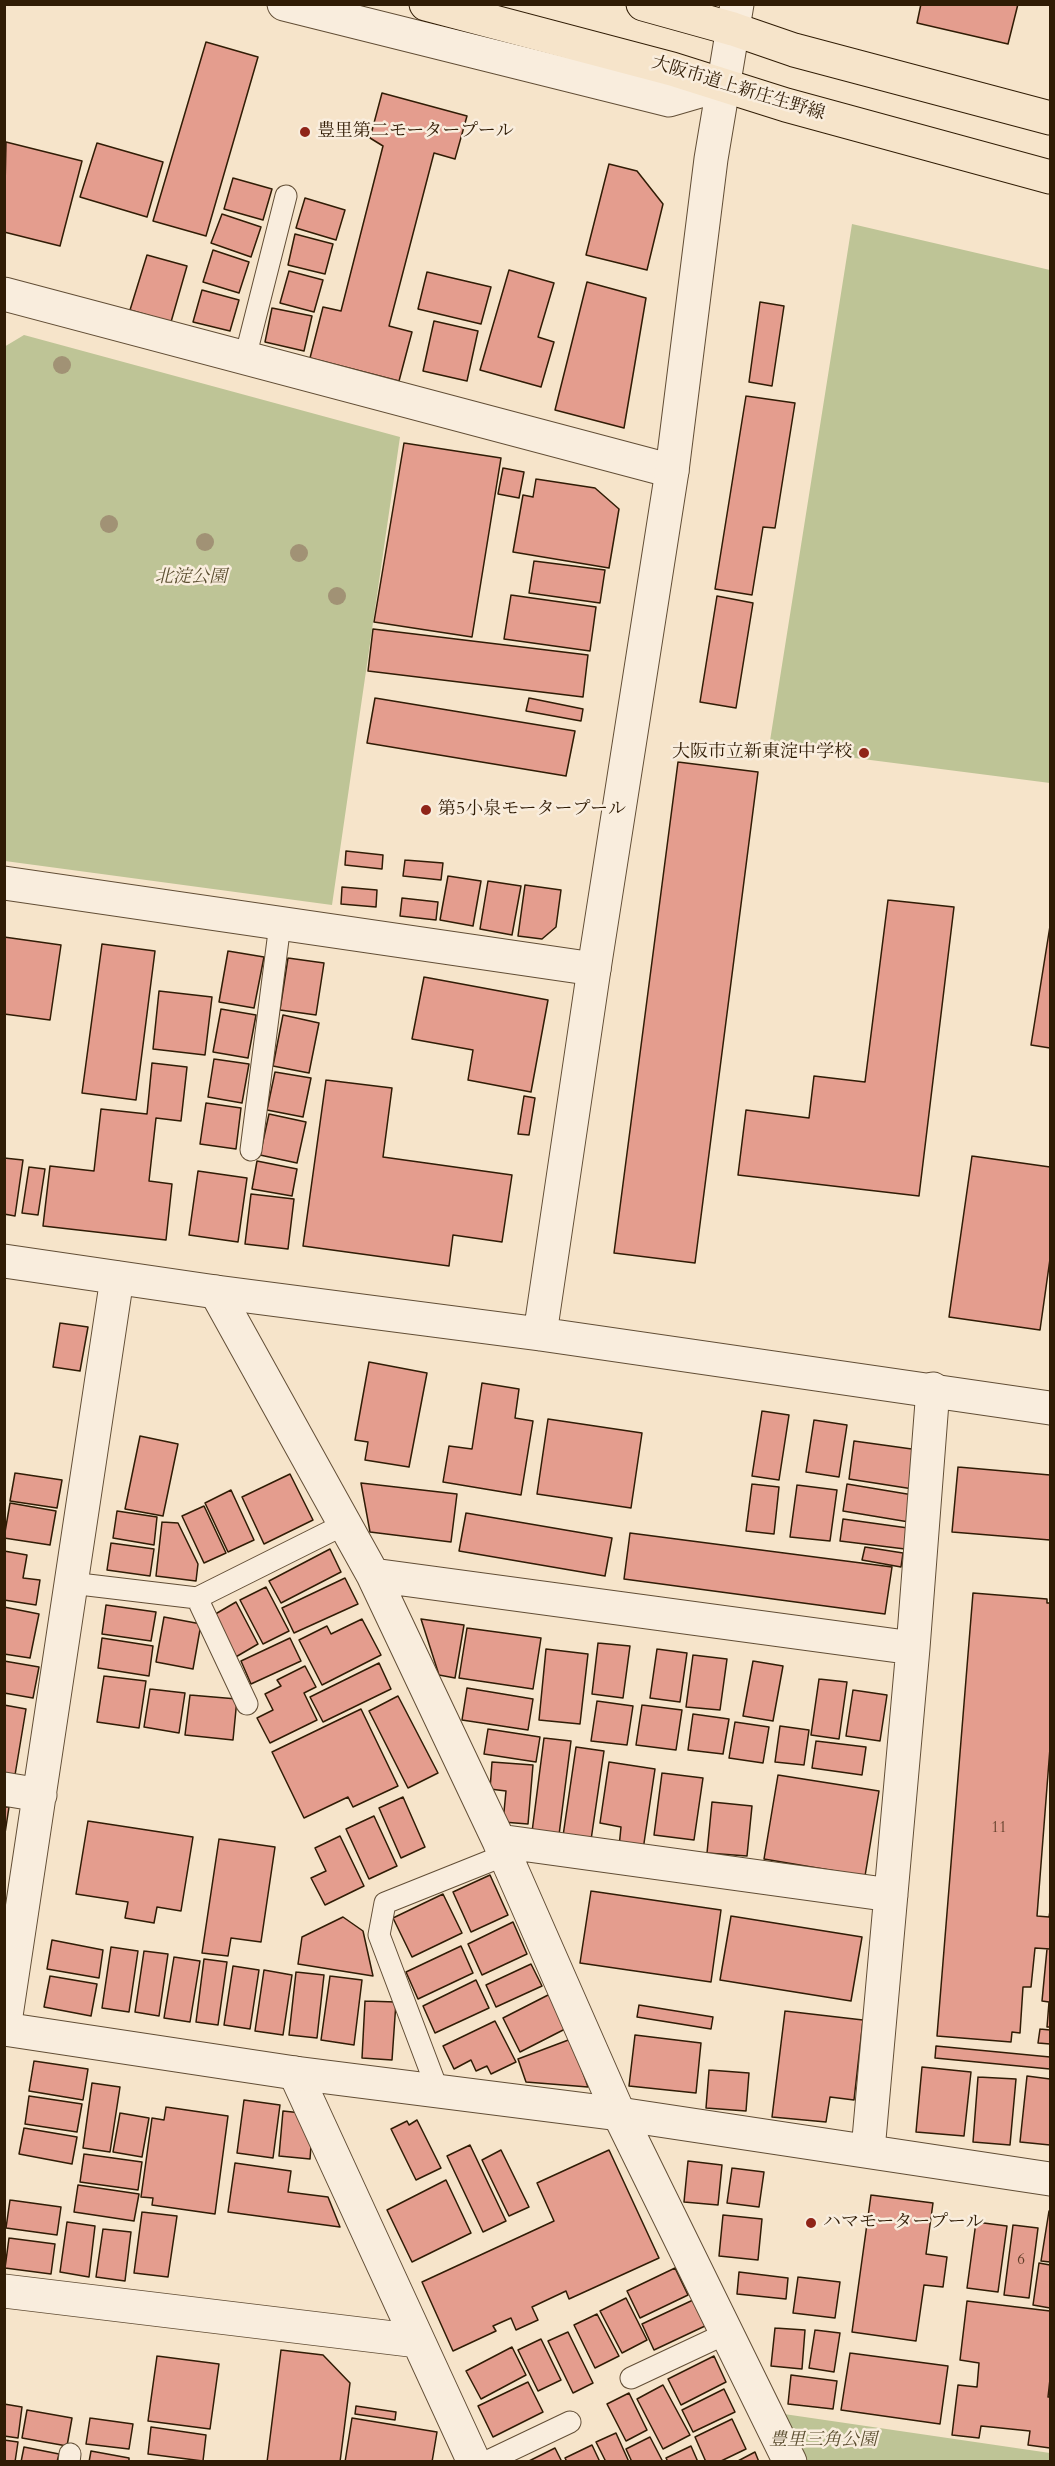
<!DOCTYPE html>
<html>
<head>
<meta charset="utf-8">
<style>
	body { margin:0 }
	#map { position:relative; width:1055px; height:2466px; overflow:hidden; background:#f6e4ca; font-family:Cardo,serif }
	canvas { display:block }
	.frame { position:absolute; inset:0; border:6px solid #301c05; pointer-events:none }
</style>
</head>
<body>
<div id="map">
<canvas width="1055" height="2466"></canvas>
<div class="frame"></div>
</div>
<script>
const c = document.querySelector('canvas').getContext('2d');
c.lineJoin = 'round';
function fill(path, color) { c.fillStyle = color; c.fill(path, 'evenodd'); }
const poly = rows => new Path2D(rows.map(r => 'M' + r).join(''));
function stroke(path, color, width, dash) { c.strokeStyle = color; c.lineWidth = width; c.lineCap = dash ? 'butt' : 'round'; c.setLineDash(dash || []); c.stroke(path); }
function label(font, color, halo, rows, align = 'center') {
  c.font = font + ' Cardo,"Noto Serif JP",serif'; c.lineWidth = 5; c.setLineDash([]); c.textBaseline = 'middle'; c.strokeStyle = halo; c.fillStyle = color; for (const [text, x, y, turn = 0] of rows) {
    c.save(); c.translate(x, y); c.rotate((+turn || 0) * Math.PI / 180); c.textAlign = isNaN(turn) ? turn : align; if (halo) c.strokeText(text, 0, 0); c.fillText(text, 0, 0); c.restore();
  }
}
fill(poly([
	[852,224,1050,270,1050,783,769,747],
	[24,335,400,437,332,905,5,861,4,347],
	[784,2414,1050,2453,1050,2461,807,2461]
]), '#bec496');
const building = poly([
	[921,4,1018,4,1008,44,917,23,921,4],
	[206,42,258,57,206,236,153,221,206,42],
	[382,93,467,116,455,159,434,153,389,326,412,332,399,381,310,358,323,307,341,311,383,146,370,138,382,93],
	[6,142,82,161,60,246,4,232,6,142],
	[97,143,163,162,147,217,80,197,97,143],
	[609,164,637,171,663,204,647,270,586,255,609,164],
	[233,178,272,189,263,220,224,209,233,178],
	[305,198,345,210,336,240,296,228,305,198],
	[222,214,261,227,251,257,211,243,222,214],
	[295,234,333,244,325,274,288,265,295,234],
	[213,250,249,262,239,293,203,282,213,250],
	[147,255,187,266,171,322,130,310,147,255],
	[509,270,554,283,538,337,554,342,541,387,480,370,509,270],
	[289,271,323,280,314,312,280,303,289,271],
	[427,272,491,287,481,324,418,309,427,272],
	[587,282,646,298,624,428,555,410,587,282],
	[202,290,239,300,230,331,193,322,202,290],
	[760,302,784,306,772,386,749,382,760,302],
	[272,308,312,316,304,351,265,342,272,308],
	[434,321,478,331,467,381,423,371,434,321],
	[746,396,795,403,775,528,763,527,752,595,715,589,746,396],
	[404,443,501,458,472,637,374,622,404,443],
	[503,468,524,472,519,498,498,494,503,468],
	[536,479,595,488,619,509,609,568,513,552,523,495,533,497,536,479],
	[534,561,605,570,600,603,529,593,534,561],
	[511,595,596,607,590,651,504,639,511,595],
	[717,596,753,603,736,708,700,702,717,596],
	[373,629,588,655,583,697,368,671,373,629],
	[375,698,575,731,566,776,367,743,375,698],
	[529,698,583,709,581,721,526,711,529,698],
	[678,762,758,772,695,1263,614,1253,678,762],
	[346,851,383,855,382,869,345,865,346,851],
	[405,860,443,863,441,880,403,876,405,860],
	[448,876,481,881,473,926,440,920,448,876],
	[488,881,521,886,512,935,480,929,488,881],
	[525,885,561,890,556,927,542,939,518,936,525,885],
	[342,887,377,890,376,907,341,904,342,887],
	[402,898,438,902,436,920,400,916,402,898],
	[888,900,954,907,919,1196,738,1175,746,1110,809,1118,814,1076,865,1082,888,900],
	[1050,926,1050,1048,1031,1045,1050,926],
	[4,937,61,945,50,1020,4,1014,4,937],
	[102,944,155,951,136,1100,82,1093,102,944],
	[228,951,264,957,254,1008,219,1002,228,951],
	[288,958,324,963,316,1015,280,1010,288,958],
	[424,977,548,1000,531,1092,468,1080,473,1050,412,1039,424,977],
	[159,991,212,997,205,1055,153,1049,159,991],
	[221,1009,256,1015,248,1058,213,1052,221,1009],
	[283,1015,319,1023,309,1073,273,1066,283,1015],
	[214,1059,249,1064,242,1103,208,1097,214,1059],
	[152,1063,187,1067,181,1121,156,1118,149,1181,172,1184,166,1240,43,1226,50,1166,94,1171,101,1109,147,1114,152,1063],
	[275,1072,311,1078,303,1117,267,1110,275,1072],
	[326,1080,392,1088,383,1157,512,1175,502,1242,453,1235,449,1266,303,1246,326,1080],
	[524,1096,535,1098,529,1135,518,1134,524,1096],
	[206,1103,241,1108,236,1149,200,1144,206,1103],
	[269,1114,306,1122,297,1163,260,1155,269,1114],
	[972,1156,1050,1167,1050,1259,1040,1330,949,1317,972,1156],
	[4,1158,23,1160,15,1216,4,1214,4,1158],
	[257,1161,297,1169,292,1196,252,1189,257,1161],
	[29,1167,45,1169,38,1215,22,1213,29,1167],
	[198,1171,247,1178,238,1242,189,1235,198,1171],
	[251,1194,294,1199,288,1249,245,1244,251,1194],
	[60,1323,88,1327,80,1371,53,1367,60,1323],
	[369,1362,427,1373,409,1467,365,1460,368,1442,355,1440,369,1362],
	[482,1383,519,1389,515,1418,533,1421,521,1495,443,1482,449,1446,472,1449,482,1383],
	[762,1411,789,1415,779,1480,752,1476,762,1411],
	[548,1419,642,1433,631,1508,537,1494,548,1419],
	[814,1420,847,1425,839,1477,806,1472,814,1420],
	[140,1436,178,1444,163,1516,125,1509,140,1436],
	[854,1441,919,1450,913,1489,849,1479,854,1441],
	[958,1467,1050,1475,1050,1540,952,1532,958,1467],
	[15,1473,62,1480,57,1508,10,1501,15,1473],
	[290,1474,313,1520,264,1544,242,1497,290,1474],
	[361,1483,457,1494,451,1542,370,1532,361,1483],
	[752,1484,779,1487,774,1534,746,1531,752,1484],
	[847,1484,913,1495,909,1522,843,1511,847,1484],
	[797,1485,837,1490,830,1541,790,1537,797,1485],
	[231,1490,254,1540,228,1552,205,1503,231,1490],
	[10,1503,56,1511,50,1545,4,1538,10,1503],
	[204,1506,226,1553,204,1563,182,1516,204,1506],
	[117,1511,157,1517,154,1545,113,1538,117,1511],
	[466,1513,612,1538,605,1576,459,1551,466,1513],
	[843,1519,908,1528,905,1549,840,1541,843,1519],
	[162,1522,178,1523,198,1564,196,1581,156,1576,162,1522],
	[630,1533,892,1567,885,1614,624,1579,630,1533],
	[111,1543,154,1549,150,1576,107,1570,111,1543],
	[865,1547,903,1553,901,1567,862,1560,865,1547],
	[330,1549,341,1572,281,1603,269,1581,330,1549],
	[4,1551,27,1555,23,1578,40,1580,36,1605,4,1600,4,1551],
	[345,1578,358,1604,294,1633,282,1608,345,1578],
	[266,1587,289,1631,263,1644,240,1600,266,1587],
	[973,1593,1047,1599,1047,1603,1050,1603,1050,1748,1037,1916,1049,1917,1050,1911,1050,1949,1035,1948,1031,1987,1023,1987,1020,2033,1012,2032,1011,2042,937,2036,973,1593],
	[236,1602,258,1644,234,1658,212,1616,236,1602],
	[106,1605,156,1612,151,1641,102,1634,106,1605],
	[4,1607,39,1614,30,1658,4,1654,4,1607],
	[164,1617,201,1624,193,1669,156,1662,164,1617],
	[362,1619,381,1655,322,1685,299,1640,327,1626,331,1634,362,1619],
	[421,1619,464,1625,455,1678,439,1675,421,1619],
	[467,1628,541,1638,533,1689,459,1678,467,1628],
	[102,1638,153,1646,149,1676,98,1668,102,1638],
	[290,1638,301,1661,251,1684,241,1661,290,1638],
	[598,1643,630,1646,623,1698,592,1694,598,1643],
	[546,1649,588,1654,580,1724,539,1720,546,1649],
	[657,1649,687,1653,680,1702,650,1698,657,1649],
	[693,1655,727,1659,720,1710,686,1707,693,1655],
	[4,1661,39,1667,33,1698,4,1693,4,1661],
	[753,1661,783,1666,773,1721,743,1716,753,1661],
	[379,1663,391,1689,323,1722,310,1697,379,1663],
	[305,1666,316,1687,304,1693,317,1720,270,1743,257,1718,273,1710,265,1694,281,1686,277,1680,305,1666],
	[104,1676,146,1681,139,1728,97,1722,104,1676],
	[819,1679,847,1682,839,1739,811,1735,819,1679],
	[467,1688,533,1699,528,1730,462,1720,467,1688],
	[150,1689,185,1693,179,1733,144,1727,150,1689],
	[853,1690,887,1695,880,1741,846,1736,853,1690],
	[190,1695,237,1699,233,1740,185,1735,190,1695],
	[398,1696,438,1773,408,1788,369,1711,398,1696],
	[597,1701,633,1706,627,1745,591,1741,597,1701],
	[4,1705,26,1709,15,1775,4,1773,4,1705],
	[642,1705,682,1710,676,1750,636,1745,642,1705],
	[361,1709,398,1786,353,1807,348,1797,304,1818,272,1752,361,1709],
	[693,1714,729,1719,723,1754,688,1750,693,1714],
	[735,1722,769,1727,763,1763,729,1758,735,1722],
	[780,1726,809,1730,804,1765,775,1762,780,1726],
	[488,1729,540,1737,536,1762,484,1754,488,1729],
	[544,1738,571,1741,559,1835,532,1832,544,1738],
	[816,1741,866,1747,862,1775,812,1768,816,1741],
	[576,1747,604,1751,591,1840,563,1836,576,1747],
	[492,1762,533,1765,528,1824,503,1822,506,1791,490,1789,492,1762],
	[609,1762,655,1769,643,1850,619,1847,621,1827,600,1823,609,1762],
	[662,1773,703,1778,694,1840,654,1835,662,1773],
	[778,1775,879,1791,865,1876,764,1859,778,1775],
	[403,1797,425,1847,401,1858,379,1808,403,1797],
	[712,1802,752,1806,747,1856,707,1853,712,1802],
	[4,1807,9,1807,4,1840,4,1807],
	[374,1816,397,1866,369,1879,346,1829,374,1816],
	[88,1821,193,1837,181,1911,157,1907,154,1923,125,1918,128,1902,76,1894,88,1821],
	[340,1836,364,1886,325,1905,311,1878,326,1871,315,1848,340,1836],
	[219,1839,275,1847,261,1942,231,1938,228,1956,202,1953,219,1839],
	[490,1875,508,1915,471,1932,453,1892,490,1875],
	[591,1891,721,1910,711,1982,580,1963,591,1891],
	[443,1894,462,1933,412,1957,393,1918,443,1894],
	[731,1916,862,1937,851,2001,720,1980,731,1916],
	[343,1917,363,1931,373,1976,298,1964,302,1937,343,1917],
	[513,1922,527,1954,482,1975,468,1944,513,1922],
	[52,1940,103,1950,99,1978,47,1969,52,1940],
	[461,1946,473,1973,418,1999,406,1972,461,1946],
	[111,1947,138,1951,129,2012,102,2008,111,1947],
	[1047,1949,1050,1949,1050,2027,1047,2027,1049,2002,1042,2001,1047,1949],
	[144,1951,168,1954,159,2016,135,2012,144,1951],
	[174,1957,200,1961,190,2022,164,2018,174,1957],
	[204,1959,227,1962,218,2025,196,2022,204,1959],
	[531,1964,542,1986,496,2007,486,1985,531,1964],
	[233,1966,259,1970,250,2029,224,2025,233,1966],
	[264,1970,292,1975,283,2035,255,2031,264,1970],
	[296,1972,324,1975,317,2038,289,2035,296,1972],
	[50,1976,97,1984,91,2016,44,2007,50,1976],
	[330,1976,362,1980,354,2045,321,2040,330,1976],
	[476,1980,489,2008,435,2033,423,2006,476,1980],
	[552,1993,569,2027,520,2052,503,2018,552,1993],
	[365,2001,396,2002,392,2060,362,2058,365,2001],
	[639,2005,713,2017,711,2029,637,2017,639,2005],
	[785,2011,863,2020,854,2100,830,2097,826,2122,772,2117,785,2011],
	[495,2021,516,2062,491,2074,487,2066,476,2071,471,2060,454,2069,443,2046,495,2021],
	[1040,2029,1050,2030,1050,2044,1038,2043,1040,2029],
	[635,2035,701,2043,696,2093,629,2086,635,2035],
	[571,2039,588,2087,526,2082,518,2059,571,2039],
	[936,2046,1050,2057,1050,2069,935,2058,936,2046],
	[34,2061,88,2069,83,2100,29,2091,34,2061],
	[922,2067,971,2072,964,2136,916,2132,922,2067],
	[709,2070,749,2073,746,2111,706,2108,709,2070],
	[1027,2076,1050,2079,1050,2145,1020,2142,1027,2076],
	[978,2077,1016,2079,1010,2145,973,2142,978,2077],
	[92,2083,120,2087,110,2152,83,2148,92,2083],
	[29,2096,82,2104,77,2132,25,2124,29,2096],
	[244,2100,280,2105,273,2158,237,2153,244,2100],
	[166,2107,228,2116,215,2214,152,2205,153,2198,141,2197,152,2118,164,2120,166,2107],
	[283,2111,302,2113,312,2132,310,2159,279,2156,283,2111],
	[120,2113,149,2118,142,2157,113,2152,120,2113],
	[417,2120,441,2168,416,2180,391,2129,407,2121,409,2125,417,2120],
	[24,2128,77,2137,72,2164,19,2154,24,2128],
	[470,2145,506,2221,483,2232,447,2156,470,2145],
	[501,2150,529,2207,509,2216,482,2160,501,2150],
	[609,2150,659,2258,569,2299,566,2291,532,2307,538,2320,516,2330,511,2318,493,2326,496,2331,453,2351,422,2282,554,2221,537,2183,609,2150],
	[84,2154,142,2162,138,2190,80,2182,84,2154],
	[688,2161,722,2165,718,2205,684,2202,688,2161],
	[235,2163,291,2171,288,2192,328,2197,340,2227,228,2212,235,2163],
	[732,2168,764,2172,759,2207,727,2203,732,2168],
	[446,2180,471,2233,412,2262,387,2210,446,2180],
	[78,2185,139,2194,134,2221,74,2212,78,2185],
	[871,2195,933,2203,926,2254,947,2257,943,2287,924,2285,916,2341,852,2332,871,2195],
	[10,2200,61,2207,57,2235,6,2228,10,2200],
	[1049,2211,1050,2211,1050,2262,1041,2261,1049,2211],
	[142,2212,177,2216,168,2277,134,2273,142,2212],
	[723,2215,762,2219,758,2260,719,2256,723,2215],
	[67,2222,95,2226,89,2277,60,2272,67,2222],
	[976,2222,1007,2226,998,2292,967,2288,976,2222],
	[1013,2225,1038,2228,1029,2298,1004,2295,1013,2225],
	[103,2229,131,2232,125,2281,96,2277,103,2229],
	[9,2238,55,2244,51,2274,5,2268,9,2238],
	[1039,2263,1050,2265,1050,2308,1033,2305,1039,2263],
	[675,2268,688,2295,640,2318,627,2291,675,2268],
	[739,2272,788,2278,786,2299,737,2294,739,2272],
	[798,2277,840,2282,835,2318,793,2313,798,2277],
	[626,2298,647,2340,622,2353,600,2311,626,2298],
	[693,2300,705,2326,654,2350,642,2324,693,2300],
	[967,2301,1050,2311,1050,2379,1048,2397,1050,2397,1050,2448,1028,2445,1030,2431,981,2426,979,2438,952,2435,958,2385,977,2387,979,2363,960,2360,967,2301],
	[597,2314,619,2356,595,2368,574,2325,597,2314],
	[775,2328,805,2330,802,2369,771,2366,775,2328],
	[815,2330,840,2333,834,2372,809,2368,815,2330],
	[568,2332,593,2383,573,2393,548,2341,568,2332],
	[541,2339,561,2380,538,2391,518,2350,541,2339],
	[512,2347,526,2375,481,2399,466,2371,512,2347],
	[281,2350,323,2355,350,2383,340,2462,267,2462,281,2350],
	[850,2353,948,2366,940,2424,841,2410,850,2353],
	[157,2356,219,2364,210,2429,148,2421,157,2356],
	[714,2356,726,2382,681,2405,668,2379,714,2356],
	[791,2375,837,2381,833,2409,788,2404,791,2375],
	[528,2382,543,2412,493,2437,478,2406,528,2382],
	[663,2385,690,2435,663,2449,637,2399,663,2385],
	[724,2389,735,2412,693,2432,682,2410,724,2389],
	[629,2393,647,2430,626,2441,607,2404,629,2393],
	[4,2404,22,2407,18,2438,4,2436,4,2404],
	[356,2406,396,2412,395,2420,355,2414,356,2406],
	[27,2410,72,2418,67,2446,22,2438,27,2410],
	[90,2418,133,2424,129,2449,86,2444,90,2418],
	[352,2418,437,2432,432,2462,345,2462,352,2418],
	[732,2419,746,2449,719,2462,706,2462,695,2437,732,2419],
	[151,2427,206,2435,203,2461,148,2454,151,2427],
	[616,2433,629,2462,606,2462,596,2442,616,2433],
	[650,2437,663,2462,632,2462,626,2449,650,2437],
	[4,2440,18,2442,15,2462,4,2462,4,2440],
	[592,2445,600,2462,567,2462,565,2458,592,2445],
	[691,2446,698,2462,668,2462,666,2458,691,2446],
	[24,2447,59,2454,57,2462,21,2462,24,2447],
	[555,2448,562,2462,527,2462,555,2448],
	[91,2451,129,2458,129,2462,89,2462,91,2451],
	[755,2452,759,2462,736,2462,755,2452]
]);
fill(building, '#e49d8e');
stroke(building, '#301c05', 1.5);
const service = poly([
	[245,358,286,196],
	[251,1150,280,924],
	[71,1583,197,1598,345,1524],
	[197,1598,247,1704],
	[438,2091,379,1935,385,1903,505,1855],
	[631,2378,727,2333],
	[69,2462,70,2454],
	[486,2462,570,2422]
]);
const minor = poly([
	[284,4,669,100,724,84],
	[4,294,672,471],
	[4,883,594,969],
	[216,1292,373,1575,499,1841,619,2114,790,2462],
	[373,1575,913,1648],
	[4,1789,40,1795],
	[499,1841,891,1895],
	[4,2029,117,1278],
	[295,2073,474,2462],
	[868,2150,913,1648,933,1389],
	[4,2291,418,2341]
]);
const tertiary = poly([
	[4,1261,216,1292,540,1334,1050,1408],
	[540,1334,594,969,672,471,711,159,737,4],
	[4,2029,295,2073,619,2114,1050,2179]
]);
const primary = poly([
	[426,4,672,69,786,105,1050,177],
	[643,4,733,29,794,50,1050,118]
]);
stroke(service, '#624e36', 23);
stroke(minor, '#624e36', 35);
stroke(tertiary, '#624e36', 35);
stroke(primary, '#301c05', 35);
stroke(service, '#f9eddd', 21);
stroke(minor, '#f9eddd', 33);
stroke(tertiary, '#f9eddd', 33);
stroke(primary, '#f6e4ca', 33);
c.fillStyle = '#a19275';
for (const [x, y] of [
	[62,365],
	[109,524],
	[205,542],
	[299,553],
	[337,596]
]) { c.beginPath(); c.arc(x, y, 9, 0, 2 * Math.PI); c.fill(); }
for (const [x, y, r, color] of [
	[305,132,6,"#8f2418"],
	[864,753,6,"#8f2418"],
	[426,810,6,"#8f2418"],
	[811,2223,6,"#8f2418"]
]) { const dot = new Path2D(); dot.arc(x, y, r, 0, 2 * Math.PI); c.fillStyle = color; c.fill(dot); stroke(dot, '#f9eddd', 2); }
label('15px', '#5d3c27', null, [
	["11",999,1829],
	["6",1021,2261]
]);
label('18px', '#301c05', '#f9eddd', [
	["大阪市道上新庄生野線",738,89,17]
]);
label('18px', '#301c05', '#f9eddd', [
	["豊里第二モータープール",317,132],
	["大阪市立新東淀中学校",852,753,"right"],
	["第5小泉モータープール",438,810],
	["ハマモータープール",823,2223]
], 'left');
label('italic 18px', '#5b4e30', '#f9eddd', [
	["北淀公園",191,578],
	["豊里三角公園",823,2441]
]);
</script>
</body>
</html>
